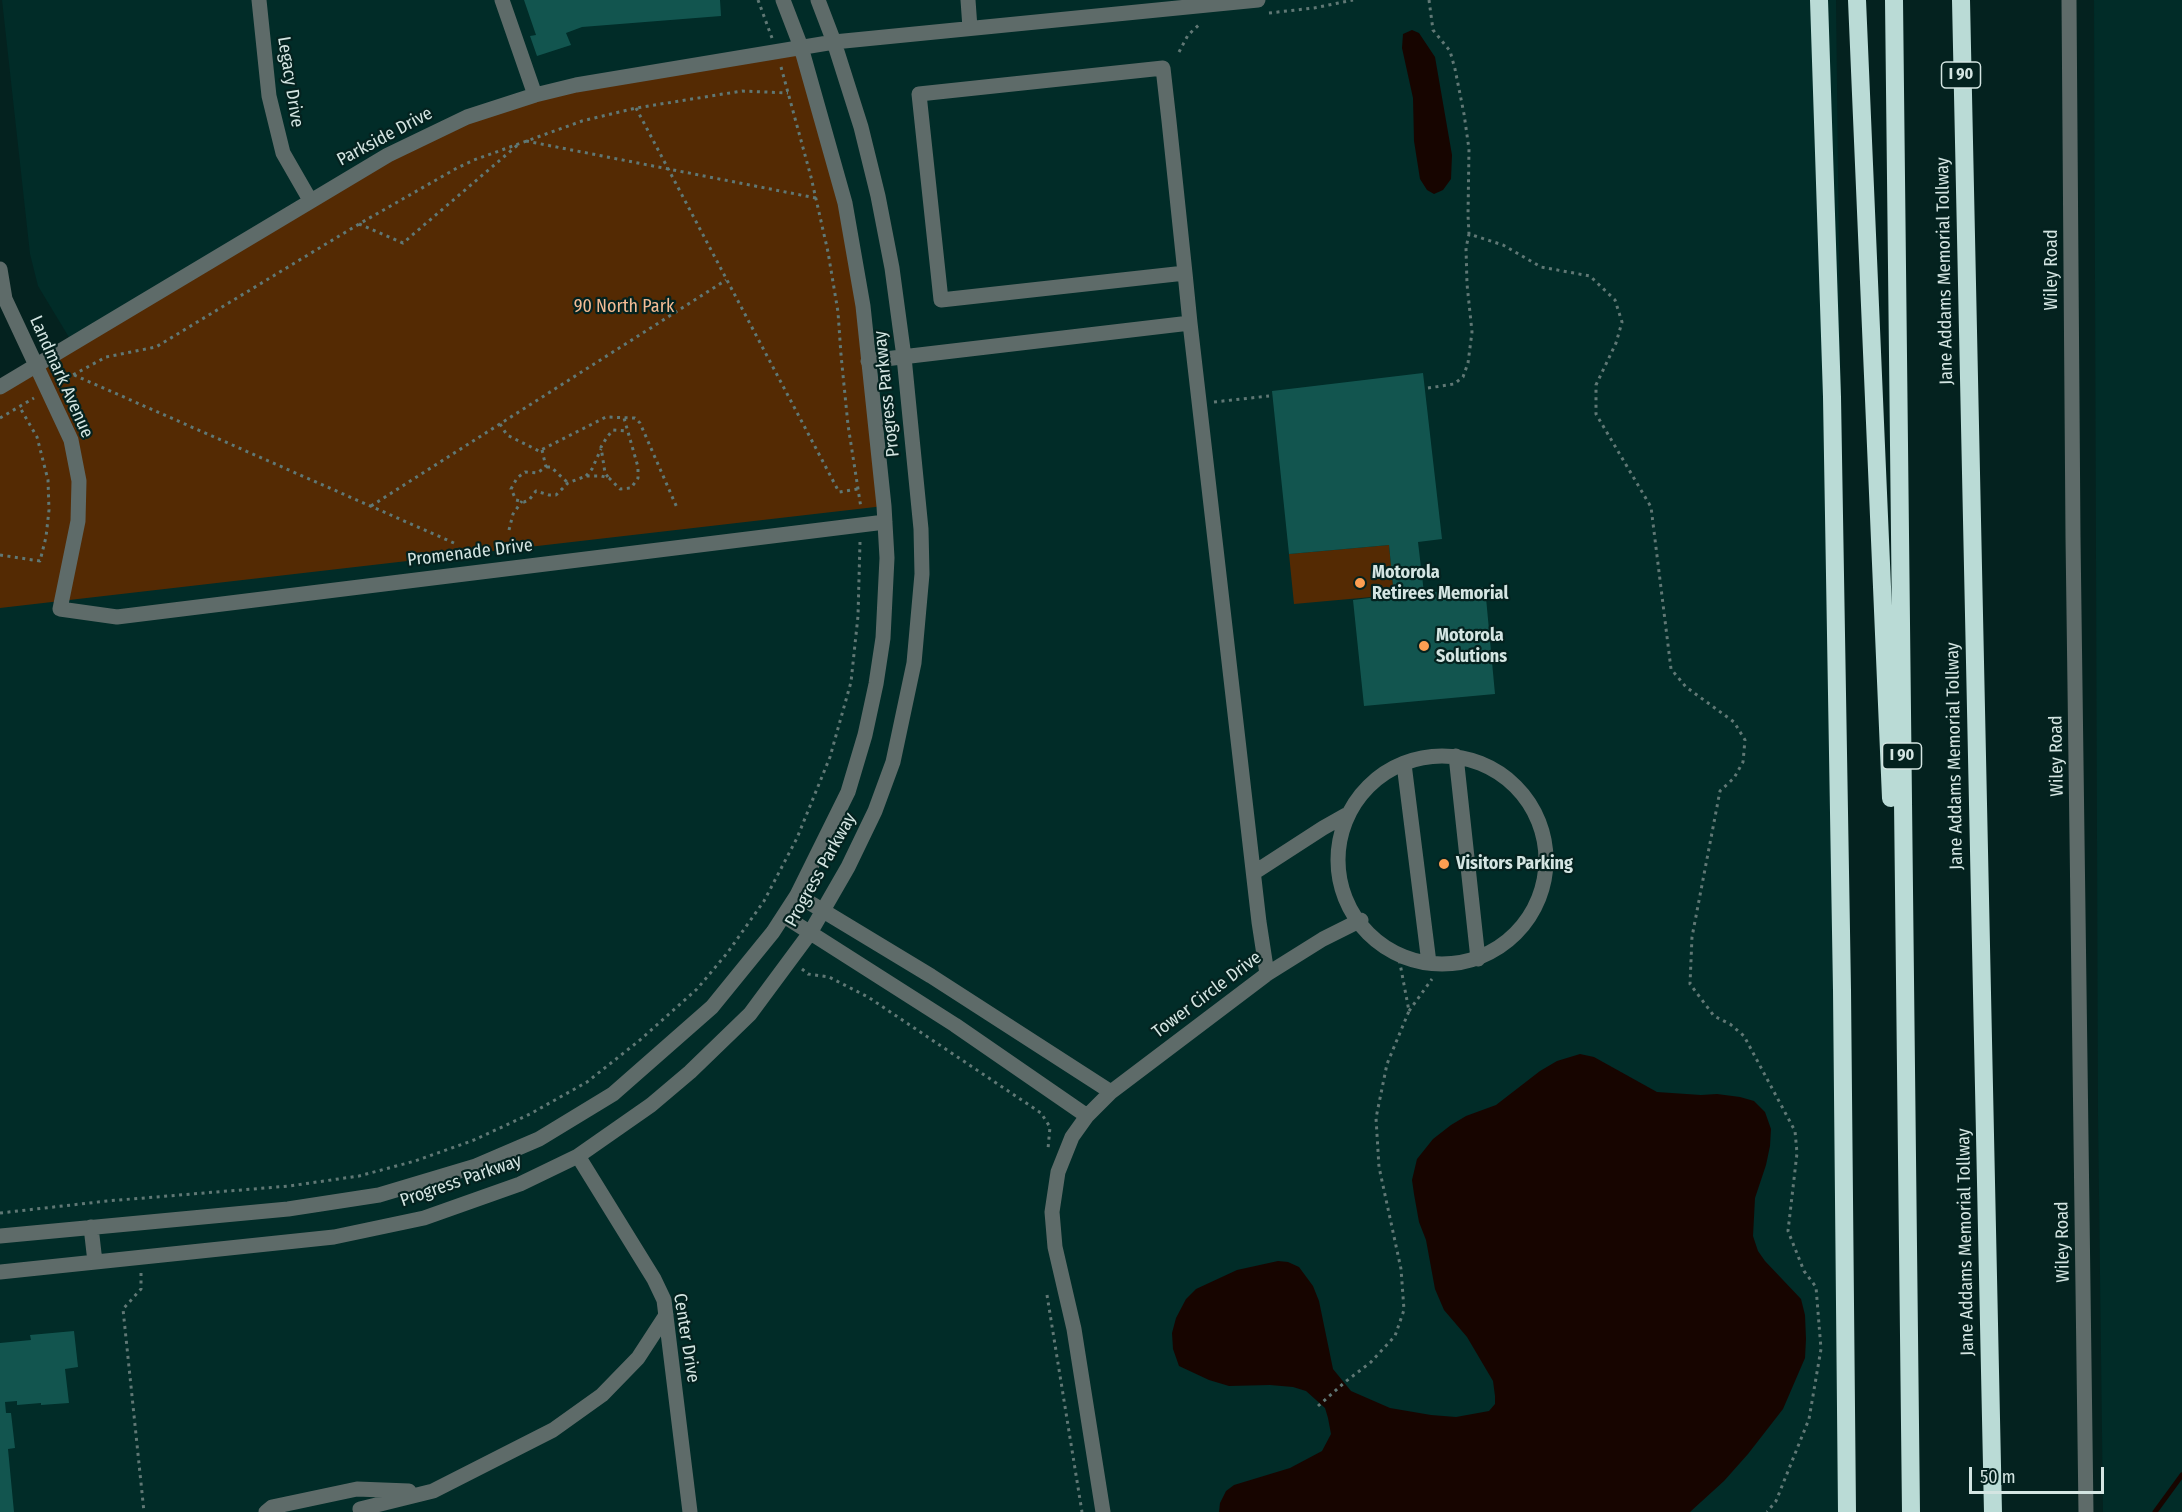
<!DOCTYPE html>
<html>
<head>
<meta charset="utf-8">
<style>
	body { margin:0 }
	#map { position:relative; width:2182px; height:1512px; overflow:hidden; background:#04221f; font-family:"Fira Sans Condensed",sans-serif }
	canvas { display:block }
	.scale { position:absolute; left:1969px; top:1467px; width:135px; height:27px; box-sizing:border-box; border:3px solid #d4e5e2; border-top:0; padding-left:8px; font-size:18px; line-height:21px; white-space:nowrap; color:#d4e5e2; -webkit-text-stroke:4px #04221f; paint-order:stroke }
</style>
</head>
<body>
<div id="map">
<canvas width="2182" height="1512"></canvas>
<div class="scale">50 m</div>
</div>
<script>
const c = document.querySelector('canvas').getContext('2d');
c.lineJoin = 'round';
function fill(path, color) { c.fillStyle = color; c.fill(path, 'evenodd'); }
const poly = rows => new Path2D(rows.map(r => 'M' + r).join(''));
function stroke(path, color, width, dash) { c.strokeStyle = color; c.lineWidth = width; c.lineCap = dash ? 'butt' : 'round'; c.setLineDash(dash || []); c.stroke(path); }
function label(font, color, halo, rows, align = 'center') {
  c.font = font + ' "Fira Sans Condensed",sans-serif'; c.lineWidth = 4.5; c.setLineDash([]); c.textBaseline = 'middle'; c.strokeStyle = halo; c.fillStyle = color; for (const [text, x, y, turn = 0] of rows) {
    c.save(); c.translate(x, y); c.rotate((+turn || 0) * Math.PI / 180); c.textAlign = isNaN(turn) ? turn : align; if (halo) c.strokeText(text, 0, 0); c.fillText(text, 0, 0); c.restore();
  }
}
fill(poly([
	[2,0,1836,0,1854,1512,0,1512,0,387,73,344,38,286,30,254],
	[2094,0,2182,0,2182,1512,2103,1512,2098,1116]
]), '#012c28');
fill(poly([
	[801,47,845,203,884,506,0,608,0,387,388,155,535,95],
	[1389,545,1394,595,1294,604,1289,554]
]), '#542a03');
fill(poly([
	[1412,30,1419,33,1435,57,1452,155,1451,179,1443,190,1434,194,1427,190,1420,179,1414,141,1413,98,1402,48,1403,34],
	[1580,1054,1594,1057,1657,1092,1701,1095,1717,1094,1740,1097,1754,1101,1765,1112,1771,1129,1770,1146,1766,1165,1755,1198,1753,1236,1758,1251,1765,1261,1801,1299,1805,1315,1806,1339,1805,1358,1783,1409,1748,1454,1724,1481,1690,1512,1219,1512,1220,1503,1226,1491,1234,1485,1290,1468,1322,1451,1331,1434,1328,1418,1325,1408,1306,1391,1293,1387,1270,1385,1229,1386,1209,1380,1179,1366,1173,1349,1172,1333,1176,1318,1186,1299,1196,1289,1237,1270,1278,1261,1288,1262,1299,1267,1313,1286,1319,1301,1333,1369,1351,1391,1390,1408,1431,1415,1456,1417,1489,1411,1495,1404,1495,1396,1493,1381,1467,1337,1444,1310,1435,1289,1426,1240,1419,1222,1414,1194,1412,1180,1417,1159,1433,1139,1451,1125,1466,1116,1496,1105,1540,1071,1557,1061]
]), '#170500');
stroke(poly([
	[2155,1512,2182,1475]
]), '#170500', 5);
fill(poly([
	[524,0,720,0,721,16,582,27,566,33,571,45,537,56,530,36,536,35],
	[1423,373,1442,539,1418,542,1424,593,1485,587,1495,694,1364,706,1353,600,1394,595,1389,545,1289,554,1272,391],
	[74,1331,78,1367,65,1369,69,1403,41,1405,41,1403,17,1405,17,1401,5,1402,6,1413,11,1413,15,1448,8,1449,14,1512,0,1512,0,1343,31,1340,30,1335]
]), '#12554f');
stroke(poly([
	[758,0,772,38],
	[1429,0,1433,30,1450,51,1455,69,1464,114,1469,149,1468,215,1469,234,1503,245,1541,267,1590,276,1615,300,1622,322,1616,343,1596,385,1596,414,1651,507,1671,669,1686,687,1734,722,1745,740,1743,762,1734,778,1720,791,1692,937,1690,984,1714,1016,1730,1024,1744,1036,1795,1131,1797,1153,1788,1231,1804,1271,1816,1287,1821,1349,1809,1419,1776,1501,1767,1512],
	[1269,13,1314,8,1353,0],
	[1179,52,1188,35,1201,23],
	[781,67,811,177,828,252,838,312,841,355,848,425,861,508],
	[636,108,839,492,858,489],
	[526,141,816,198],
	[359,224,403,243,520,143],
	[74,375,454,543],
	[60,382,106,357,156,347,359,224,457,168,474,160,582,121,636,108,742,91,788,93],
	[1428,388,1454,384,1463,377,1468,363,1472,332,1467,284,1466,248,1469,234],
	[1214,402,1269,396],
	[0,418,34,398],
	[500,424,507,435,539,451,606,417,635,418,640,423,678,510],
	[542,450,546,467,537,473,525,472,517,478,511,489,516,500,524,502,529,500,536,491,549,495,556,495,568,483,586,476,601,476,609,478,620,489,631,488,638,478,638,467,624,418],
	[547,467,551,467,568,483],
	[586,476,592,469,601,449],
	[608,477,605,473,601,447,607,437,613,430,628,431],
	[371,506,726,280],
	[509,530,513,514,522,501],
	[0,555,40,561,46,537,49,510,48,480,37,437,19,406],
	[802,969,808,974,829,977,868,997,1041,1113,1050,1127,1048,1149],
	[1409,1011,1432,979],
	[0,1213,107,1201,289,1186,359,1176,415,1161,474,1140,530,1114,587,1082,640,1040,697,989,728,952,764,901,797,838,830,757,851,682,858,616,860,542],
	[141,1273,141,1289,123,1309,144,1512],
	[1047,1295,1082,1512],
	[1318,1406,1345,1382,1371,1362,1395,1336,1404,1310,1401,1269,1379,1167,1376,1118,1387,1064,1409,1011,1398,953]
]), '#607875', 3, [3, 4.5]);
stroke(poly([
	[259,0,269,96,283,153,310,200],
	[502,0,535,95],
	[968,0,970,28],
	[2069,0,2073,537,2086,1512],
	[0,269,5,299,71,440,79,481,78,521,60,609,117,617,885,522],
	[1185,273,941,300,919,94,1163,68,1169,121,1185,273,1190,323,1259,922,1267,974],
	[868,361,1190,323],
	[0,387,388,155,467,117,535,95,576,85,834,42,1258,0],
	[1456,756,1478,959],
	'1338 860a104 104 0 1 1 208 0a104 104 0 1 1-208 0Z',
	[1404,764,1429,963],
	[1255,872,1323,828,1346,815],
	[797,895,931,976,1111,1092],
	[784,916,955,1025,1087,1116],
	[578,1156,654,1279,664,1300,690,1512],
	[91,1227,95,1262],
	[0,1236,288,1209,379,1195,476,1166,539,1139,613,1094,712,1007,773,932,797,895,848,792,865,735,876,684,883,638,887,558,884,506,863,306,845,203,801,47,783,0],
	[0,1272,334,1237,424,1218,520,1184,578,1156,651,1105,690,1072,750,1014,810,933,848,867,875,811,893,762,914,663,922,574,921,529,904,357,892,268,878,196,861,127,834,42,818,0],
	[360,1509,433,1491,553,1430,602,1395,638,1358,666,1315],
	[266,1512,272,1507,357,1489,409,1491],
	[1103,1512,1074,1329,1055,1247,1052,1212,1058,1172,1072,1137,1087,1116,1111,1092,1267,974,1323,939,1361,920]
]), '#5e6b69', 15);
stroke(poly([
	[1819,0,1832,397,1842,990,1847,1512],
	[1857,0,1891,798],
	[1894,0,1911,1512],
	[1961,0,1993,1512]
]), '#badbd6', 18);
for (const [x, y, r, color] of [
	[1360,583,6,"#fc9e52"],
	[1424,646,6,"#fc9e52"],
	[1444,864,6,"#fc9e52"]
]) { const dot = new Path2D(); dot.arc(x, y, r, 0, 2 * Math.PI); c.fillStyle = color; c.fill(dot); stroke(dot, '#04221f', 2); }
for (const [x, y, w] of [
	[1961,75,39],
	[1902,756,39]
]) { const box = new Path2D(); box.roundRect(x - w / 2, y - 13, w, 26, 4.5); c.fillStyle = '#04221f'; c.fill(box); stroke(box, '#d4e5e2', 1.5); }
label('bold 16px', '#d4e5e2', null, [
	["I 90",1961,75],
	["I 90",1902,756]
]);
label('18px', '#d4e5e2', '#04221f', [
	["Legacy Drive",290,82,81],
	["Parkside Drive",385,137,-28],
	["Wiley Road",2052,270,-90],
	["Jane Addams Memorial Tollway",1945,271,-91],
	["Landmark Avenue",61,377,66],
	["Progress Parkway",887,394,-96],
	["Promenade Drive",470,553,-7],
	["Jane Addams Memorial Tollway",1955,756,-91],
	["Wiley Road",2057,756,-91],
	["Progress Parkway",821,870,-61],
	["Tower Circle Drive",1207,995,-37],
	["Progress Parkway",461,1181,-19],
	["Jane Addams Memorial Tollway",1966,1242,-91],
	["Wiley Road",2063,1242,-91],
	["Center Drive",686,1338,81]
]);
label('18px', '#f4bc95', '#04221f', [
	["90 North Park",624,307]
]);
label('bold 18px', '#d4e5e2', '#04221f', [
	["Motorola",1372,573],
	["Retirees Memorial",1372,594],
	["Motorola",1436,636],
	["Solutions",1436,657],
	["Visitors Parking",1456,864]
], 'left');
</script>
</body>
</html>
